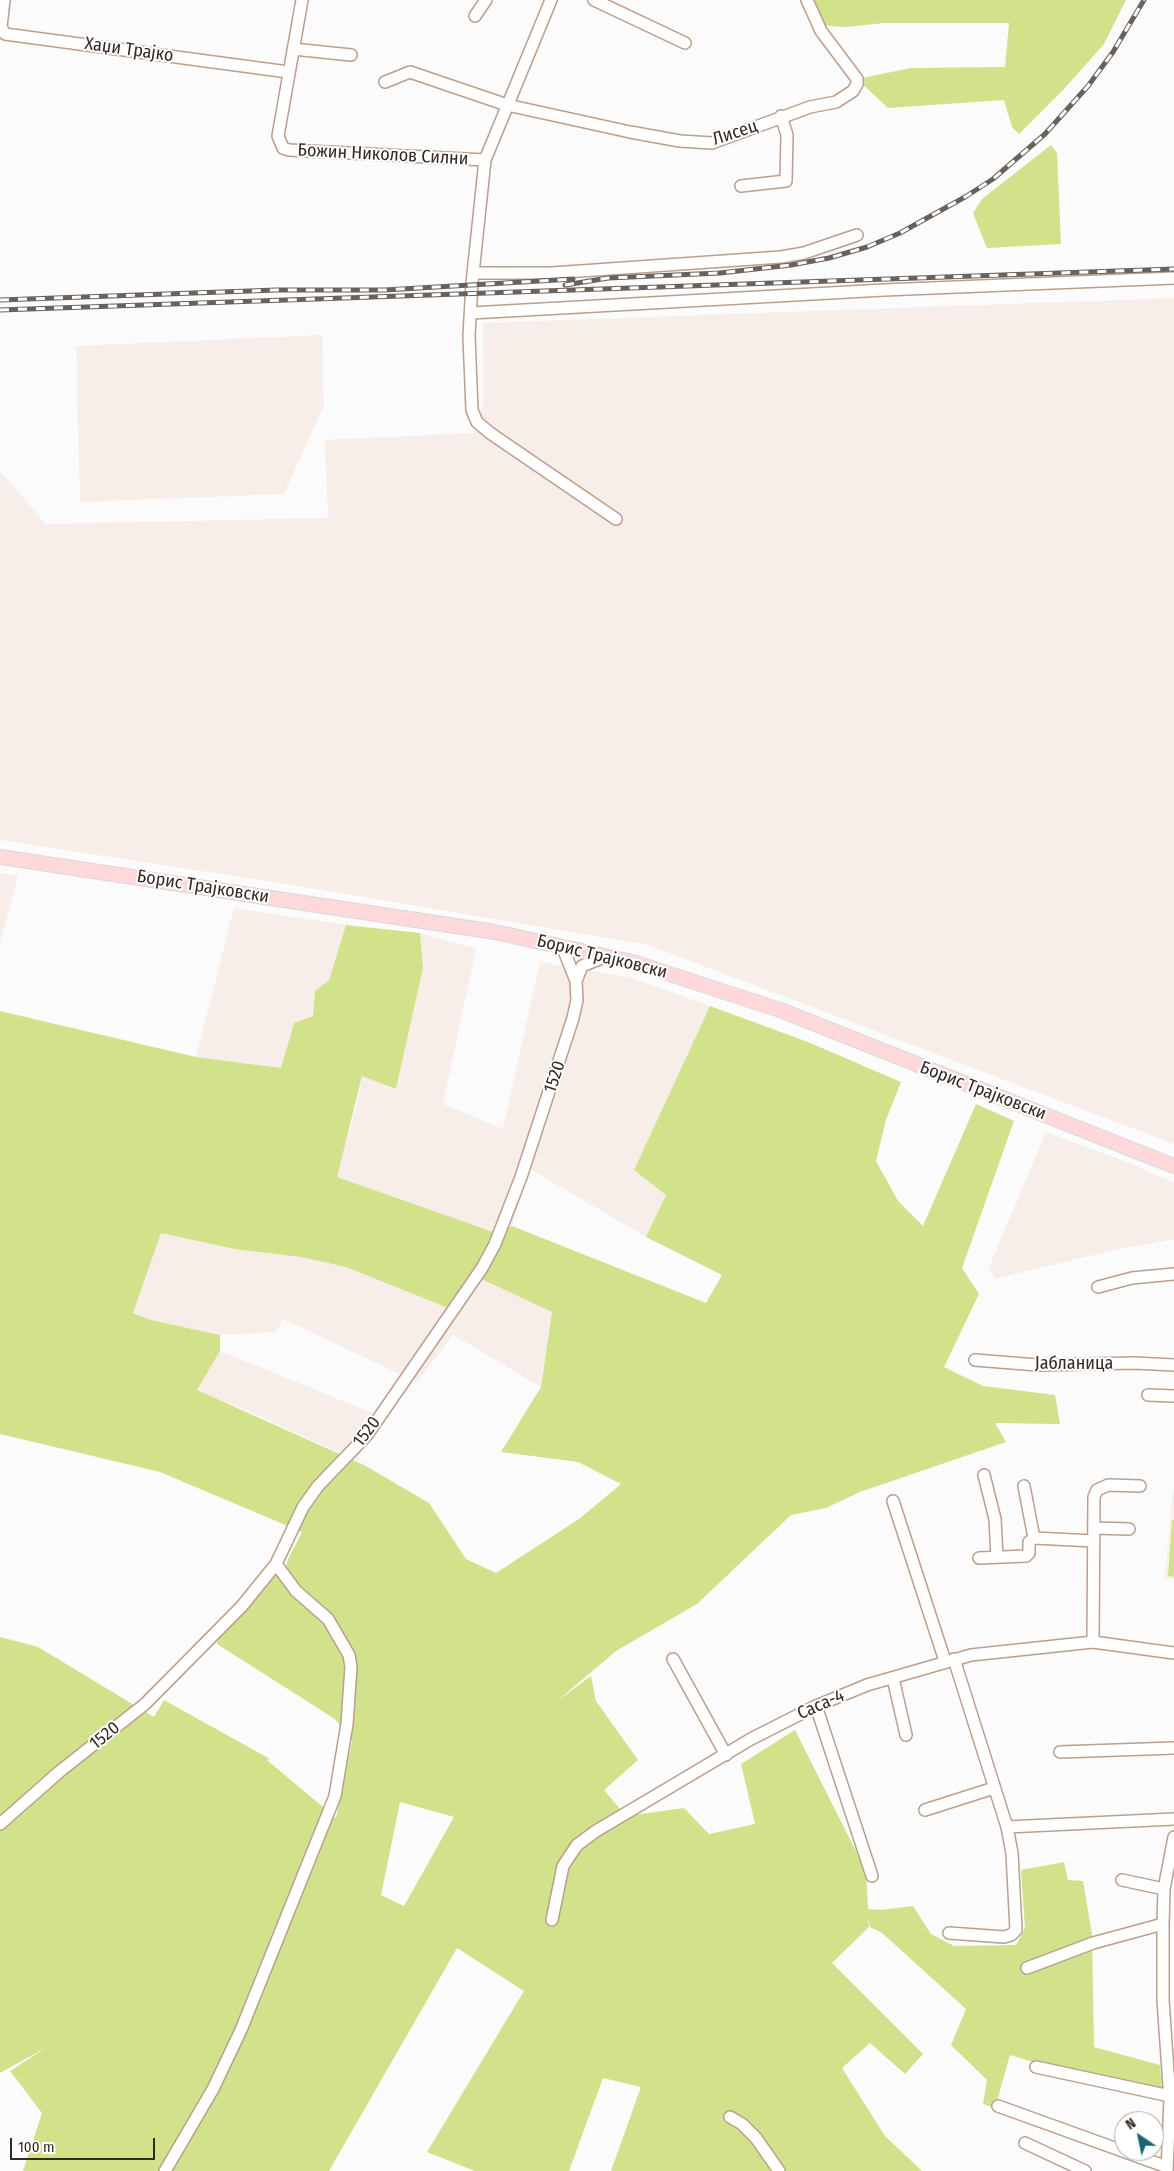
<!DOCTYPE html>
<html>
<head>
<meta charset="utf-8">
<style>
	body { margin:0 }
	#map { position:relative; width:1174px; height:2171px; overflow:hidden; background:#fbfbfb; font-family:"Fira Sans Condensed",sans-serif }
	canvas { display:block }
	.north { position:absolute; left:1114px; top:2111px; width:50px; height:50px; box-sizing:border-box; background:#fff; border:1px solid #afa9a6; border-radius:50%; rotate:326deg; font-size:14px; font-weight:700; line-height:20px; text-align:center; color:#362921 }
	.north::after { content:''; display:block; margin:auto; width:18px; height:22px; background:#1b6670; clip-path:polygon(50% 0,100% 100%,50% 72%,0 100%) }
	.scale { position:absolute; left:10px; top:2138px; width:145px; height:22px; box-sizing:border-box; border:2px solid #362921; border-top:0; padding-left:6px; font-size:15px; line-height:18px; white-space:nowrap; color:#362921; -webkit-text-stroke:4px #fff; paint-order:stroke }
</style>
</head>
<body>
<div id="map">
<canvas width="1174" height="2171"></canvas>
<div class="north">N</div>
<div class="scale">100 m</div>
</div>
<script>
const c = document.querySelector('canvas').getContext('2d');
c.lineJoin = 'round';
function fill(path, color) { c.fillStyle = color; c.fill(path, 'evenodd'); }
const poly = rows => new Path2D(rows.map(r => 'M' + r).join(''));
function stroke(path, color, width, dash) { c.strokeStyle = color; c.lineWidth = width; c.lineCap = dash ? 'butt' : 'round'; c.setLineDash(dash || []); c.stroke(path); }
function label(font, color, halo, rows, align = 'center') {
  c.font = font + ' "Fira Sans Condensed",sans-serif'; c.lineWidth = 4; c.setLineDash([]); c.textBaseline = 'middle'; c.strokeStyle = halo; c.fillStyle = color; for (const [text, x, y, turn = 0] of rows) {
    c.save(); c.translate(x, y); c.rotate((+turn || 0) * Math.PI / 180); c.textAlign = isNaN(turn) ? turn : align; if (halo) c.strokeText(text, 0, 0); c.fillText(text, 0, 0); c.restore();
  }
}
fill(poly([
	[1174,298,1174,1144,648,945,299,886,0,840,0,471,46,524,328,518,325,440,475,433,483,402,483,323],
	[322,335,324,405,284,494,80,502,76,346],
	[0,873,18,876,0,944],
	[234,908,346,925,329,980,315,991,313,1016,294,1023,281,1068,196,1057],
	[420,933,476,949,443,1104,503,1129,540,962,629,977,710,1006,634,1170,667,1195,646,1237,530,1169,512,1226,496,1233,336,1177,358,1099,362,1075,396,1089,423,968],
	[1046,1132,1132,1164,1174,1183,1174,1239,1110,1251,995,1279,989,1267],
	[161,1233,234,1249,301,1257,346,1267,453,1310,471,1274,552,1311,541,1387,453,1335,417,1382,283,1319,276,1332,220,1335,151,1320,133,1312],
	[220,1351,380,1416,357,1461,248,1411,195,1391]
]), '#f7eee9');
fill(poly([
	[1173,1490,1174,1490,1174,1579,1165,1578]
]), '#feeee2');
fill(poly([
	[807,0,1126,0,1104,44,1065,88,1019,134,1012,127,1004,100,888,108,857,79,911,68,1005,67,1009,23,885,23,845,27,829,26,817,23],
	[1051,145,1057,153,1061,244,987,248,973,213,982,199],
	[346,925,420,933,423,968,396,1089,362,1076,337,1177,496,1233,512,1226,706,1303,722,1275,646,1237,666,1195,634,1170,710,1006,808,1042,901,1082,886,1120,876,1161,898,1201,923,1226,976,1104,1014,1121,962,1268,979,1294,944,1367,983,1386,1055,1395,1060,1424,995,1423,1006,1442,860,1492,826,1508,791,1515,697,1604,616,1651,556,1702,591,1676,596,1701,638,1760,604,1790,626,1816,684,1808,709,1834,755,1824,741,1764,795,1730,866,1871,868,1909,881,1910,913,1906,931,1934,954,1946,1016,1945,1025,1928,1021,1870,1064,1862,1068,1880,1083,1881,1092,1934,1094,2047,1160,2065,1163,2101,1010,2055,995,2108,983,2104,987,2080,951,2045,966,2009,882,1933,870,1927,868,1916,869,1927,832,1963,923,2054,905,2074,870,2043,842,2068,885,2136,922,2171,611,2171,641,2087,603,2078,569,2171,475,2171,427,2152,524,1991,457,1948,329,2171,23,2171,42,2113,10,2071,47,2047,0,2073,0,1637,38,1647,154,1717,164,1700,270,1759,267,1760,336,1818,352,1741,335,1719,217,1644,220,1625,270,1570,286,1567,288,1559,302,1532,160,1472,0,1434,0,1011,196,1057,281,1068,294,1023,313,1016,315,991,329,980],
	[161,1233,234,1249,301,1257,346,1267,453,1310,473,1275,552,1312,541,1387,501,1452,578,1462,621,1484,579,1519,496,1573,466,1559,429,1503,364,1465,197,1390,220,1351,220,1335,151,1320,133,1313],
	[400,1802,454,1817,404,1906,381,1895],
	[1172,1520,1174,1520,1174,1577,1168,1576]
]), '#d1e28a');
const minor = poly([
	[4,0,1,27,5,34,288,72],
	[302,0,278,136,283,148,289,150,485,160],
	[551,0,485,160,472,283,469,336,472,410,477,422,490,433,616,519],
	[594,0,685,43],
	[475,16,486,0],
	[293,49,351,55],
	[385,82,410,72,507,105,630,132,680,141,712,143,810,107,836,102,853,91,857,84,857,79,821,31,807,0],
	[741,186,786,181,787,135,781,116],
	[474,273,552,273,781,257,804,253,857,235],
	[471,313,884,290,1174,278],
	[576,981,582,966,607,956],
	[1098,1287,1132,1278,1174,1274],
	[975,1360,1037,1365,1135,1363,1174,1365],
	[1148,1395,1174,1396],
	[984,1475,995,1519,997,1557],
	[1024,1486,1034,1538],
	[893,1501,945,1661],
	[1094,1528,1129,1529],
	[979,1558,1026,1556,1029,1553,1029,1542,1034,1538,1094,1541],
	[1093,1642,1094,1497,1097,1490,1108,1485,1140,1486],
	[673,1659,726,1755],
	[954,1659,1007,1827],
	[893,1678,906,1735],
	[816,1706,872,1876],
	[1060,1752,1174,1748],
	[925,1810,994,1788],
	[0,1824,59,1772,145,1704,242,1606,276,1564,303,1507,318,1486,367,1435,482,1268,495,1244,521,1177,573,1018,577,1000,576,981,562,946],
	[1122,1880,1164,1889],
	[552,1920,563,1866,577,1845,596,1831,687,1777,751,1739,816,1706,867,1685,971,1655,1093,1642,1174,1653],
	[949,1933,1004,1937,1011,1935,1016,1930,1012,1853,1007,1827,1174,1819],
	[1027,1968,1093,1943,1163,1924],
	[1036,2067,1170,2096],
	[998,2106,1167,2167],
	[730,2117,742,2124,756,2138,779,2171],
	[1025,2143,1085,2171],
	[165,2171,213,2089,241,2030,335,1796,347,1724,351,1667,349,1655,328,1619,296,1591,276,1564],
	[1167,2171,1170,2100,1163,2000,1163,1924,1164,1889,1174,1837]
]);
const major = poly([
	[0,857,495,932,636,963,780,1010,1174,1166]
]);
stroke(minor, '#be9e8a', 14);
stroke(major, '#dbd8d7', 16);
stroke(minor, '#fff', 11);
stroke(major, '#fdd9dc', 14);
const rail = poly([
	[565,285,608,278,720,273,791,265,829,258,867,247,900,233,965,197,993,179,1045,134,1088,86,1113,52,1144,0],
	[0,300,277,290,385,290,573,279],
	[0,310,1174,269]
]);
stroke(rail, '#6a615b', 5);
stroke(rail, '#fff', 3, [9]);
label('18px', '#362921', '#fff', [
	["Хаџи Трајко",129,50,8],
	["Лисец",735,133,-18],
	["Божин Николов Силни",383,155,3],
	["Борис Трајковски",203,887,9],
	["Борис Трајковски",602,957,14],
	["1520",555,1077,-72],
	["Борис Трајковски",983,1091,21],
	["Јабланица",1074,1364],
	["1520",367,1432,-53],
	["Саса-4",821,1705,-24],
	["1520",105,1736,-39]
]);
</script>
</body>
</html>
